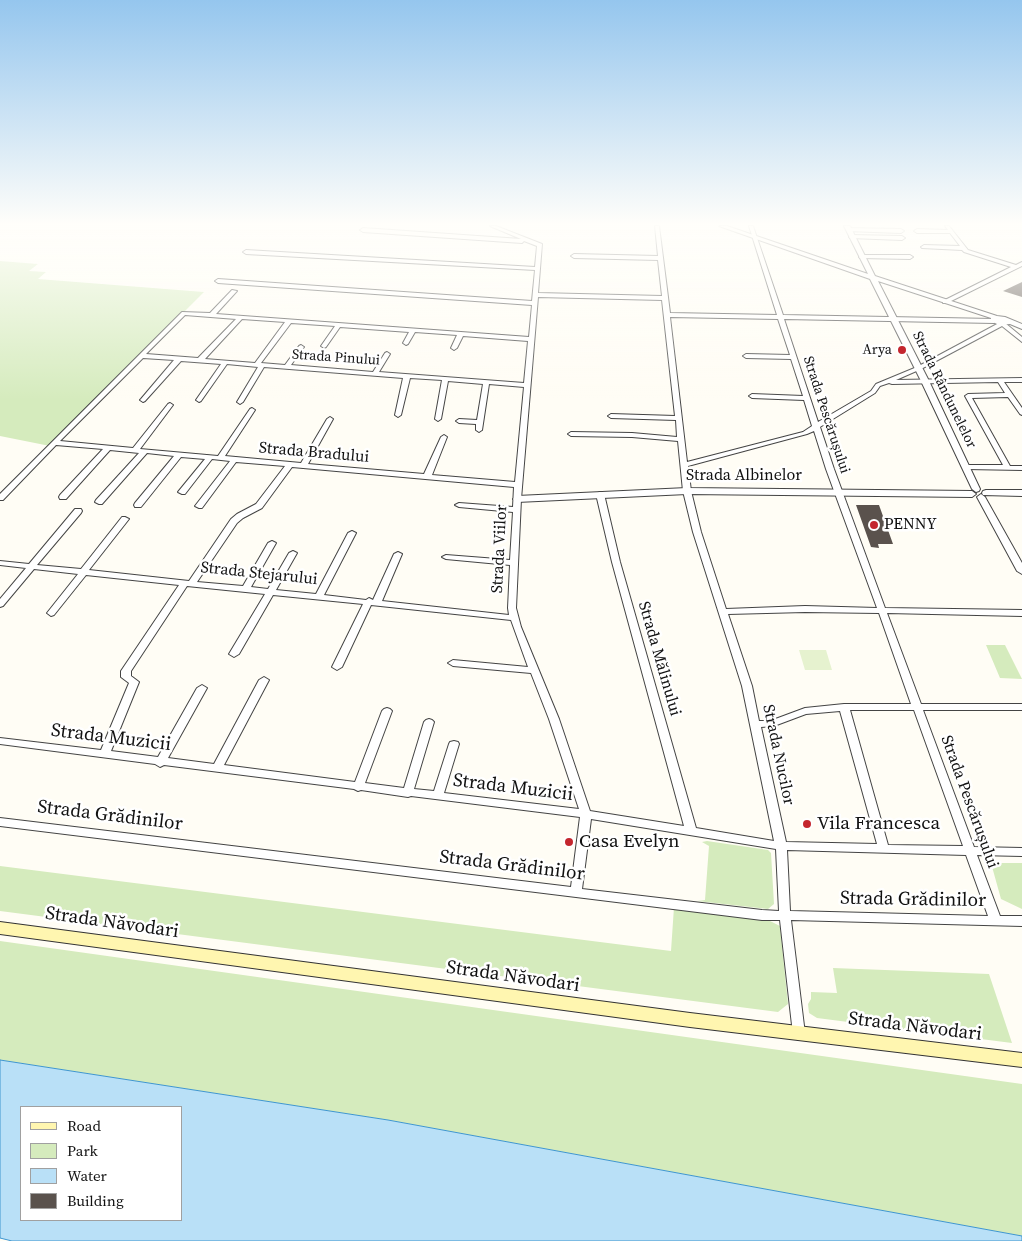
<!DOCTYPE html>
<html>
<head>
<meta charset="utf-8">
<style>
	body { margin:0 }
	#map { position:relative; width:1022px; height:1241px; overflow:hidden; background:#fffdf5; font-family:"Source Serif 4",serif }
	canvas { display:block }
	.legend { position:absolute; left:20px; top:1106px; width:162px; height:115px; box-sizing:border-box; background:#fff; border:1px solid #a0a0a0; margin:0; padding:6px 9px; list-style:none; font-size:15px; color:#111 }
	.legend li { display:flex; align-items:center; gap:10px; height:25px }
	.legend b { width:25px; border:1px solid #a0a0a0 }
</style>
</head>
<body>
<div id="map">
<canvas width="1022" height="1241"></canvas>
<ul class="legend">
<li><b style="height:6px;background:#fff6b0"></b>Road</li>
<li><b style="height:14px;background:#d5ebbd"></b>Park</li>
<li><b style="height:14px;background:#b9e0f7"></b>Water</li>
<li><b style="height:14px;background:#5a524d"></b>Building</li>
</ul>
</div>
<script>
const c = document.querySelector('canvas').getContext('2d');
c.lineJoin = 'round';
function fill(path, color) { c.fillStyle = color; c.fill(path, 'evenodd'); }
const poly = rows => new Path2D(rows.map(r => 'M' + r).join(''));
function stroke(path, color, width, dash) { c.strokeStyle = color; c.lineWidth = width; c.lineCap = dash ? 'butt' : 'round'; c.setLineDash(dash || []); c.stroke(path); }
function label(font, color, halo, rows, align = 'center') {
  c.font = font + ' "Source Serif 4",serif'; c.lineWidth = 5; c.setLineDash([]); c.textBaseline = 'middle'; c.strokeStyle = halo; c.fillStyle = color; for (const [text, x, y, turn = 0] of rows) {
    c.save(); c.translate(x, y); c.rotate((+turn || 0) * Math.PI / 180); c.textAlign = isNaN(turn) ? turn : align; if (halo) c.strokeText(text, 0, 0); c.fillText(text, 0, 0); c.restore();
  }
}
fill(poly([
	[0,261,38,264,29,271,46,272,38,279,204,292,50,446,0,436],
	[986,645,1005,645,1022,679,1000,678],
	[707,841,768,850,771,853,774,904,768,909,697,901,705,900,709,846,702,842],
	[991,863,1022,863,1022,909,1001,899],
	[0,866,671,951,674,907,766,919,780,926,788,1004,778,1012,0,911],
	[0,941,1022,1084,1022,1236,388,1120,0,1060],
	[833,968,989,974,1012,1043,817,1018,809,1013,808,1004,811,999,811,992,837,993]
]), '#d5ebbd');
fill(poly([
	[799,650,826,650,832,670,805,670]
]), '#e6f2cf');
const water = poly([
	[0,1060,388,1120,1022,1236,1022,1241,12,1241,0,1238,0,1060],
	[21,1107,181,1107,181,1220,21,1220,21,1107]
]);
fill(water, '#b9e0f7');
stroke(water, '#3f96cf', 1);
fill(poly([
	[1022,282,1022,297,1003,291],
	[856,505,879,505,893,544,878,544,879,548,871,547]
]), '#5a524d');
const minor = poly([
	[490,226,496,226,542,244,538,293,662,296,658,260,574,258,571,256,574,254,658,256,655,226,659,226,670,313,777,315,749,226,753,226,783,315,994,319,997,321,994,323,784,319,818,422,871,391,876,384,917,367,999,323,1005,323,1022,337,1022,342,1002,326,921,369,896,380,1022,378,1022,382,1004,382,1022,408,1022,415,1020,414,1008,397,972,398,1010,466,1022,466,1022,470,966,469,962,467,966,465,1003,465,965,396,968,394,1005,393,998,382,892,384,889,383,880,386,875,393,820,427,834,469,885,608,1022,610,1022,616,887,613,921,704,1022,704,1022,710,923,710,974,847,1022,848,1022,856,977,855,1000,916,1022,916,1022,926,791,920,805,1034,803,1038,799,1040,795,1038,793,1034,780,920,762,920,576,897,0,826,0,818,571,887,580,817,411,796,408,797,361,790,358,791,354,789,164,765,160,767,155,764,0,744,0,738,101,750,129,683,121,677,121,671,179,585,86,575,54,615,51,616,47,613,78,574,34,569,3,606,0,607,0,599,26,568,0,565,0,561,29,564,75,509,81,509,82,511,81,513,37,565,81,569,122,517,125,517,129,519,89,570,189,581,231,519,237,514,256,504,285,466,236,462,202,508,199,508,195,506,230,461,212,459,185,494,182,494,178,492,205,459,181,457,141,507,135,507,134,505,135,503,174,456,147,453,102,504,99,504,95,502,96,500,139,453,110,450,66,499,60,499,59,497,60,495,103,449,56,445,3,500,0,500,0,494,182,312,210,313,232,290,237,291,216,314,529,337,532,305,218,283,215,281,218,279,532,301,535,270,246,254,243,252,246,250,535,267,537,246,524,241,522,243,363,232,360,230,363,228,521,239,490,226],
	[538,297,662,300,675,416,611,414,608,416,611,418,676,420,677,437,632,433,571,432,568,434,571,436,632,437,678,441,683,491,693,532,742,686,774,841,696,828,620,562,604,494,600,492,596,494,612,562,684,826,590,811,559,719,521,627,516,608,521,499,538,297],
	[185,315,236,319,198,358,146,354,185,315],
	[670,317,778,319,790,355,746,354,743,356,746,358,791,359,803,396,752,394,749,396,752,398,804,400,812,426,803,432,687,462,670,317],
	[242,319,285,322,255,363,205,359,242,319],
	[291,323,335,326,321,346,324,348,326,347,340,327,409,332,403,343,406,345,408,344,415,332,457,335,451,348,454,350,457,348,463,336,528,341,524,383,379,372,390,354,387,352,385,353,373,372,291,365,304,347,301,345,299,346,285,365,261,363,291,323],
	[143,358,174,360,141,399,140,400,143,402,145,401,181,361,221,364,196,400,199,402,201,401,227,364,258,367,237,402,240,404,243,402,264,367,403,378,395,415,398,417,401,415,410,378,442,380,435,419,438,421,441,419,448,381,483,384,477,420,459,419,456,421,459,423,476,424,476,430,479,432,482,430,489,384,524,387,515,482,432,475,447,437,444,435,441,437,424,474,308,464,333,419,330,417,327,419,301,463,225,456,255,410,252,408,250,409,218,456,140,449,173,405,170,403,168,404,133,448,60,441,143,358],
	[814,431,826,469,877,608,805,606,726,609,701,532,691,491,688,466,807,434,814,431],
	[292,467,514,487,513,507,459,503,455,505,459,507,513,512,510,560,446,555,442,557,446,559,510,565,508,608,509,615,382,601,402,554,398,552,394,554,373,600,369,598,366,600,324,595,356,533,352,531,348,533,316,594,276,590,297,553,293,551,289,553,268,589,251,587,276,543,272,541,268,543,243,586,197,582,237,523,243,518,262,508,292,467],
	[187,586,265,594,229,654,234,657,239,654,273,595,363,604,332,667,337,670,342,667,371,605,511,620,528,667,453,660,448,663,453,666,531,673,549,719,579,809,444,793,459,744,458,742,454,741,450,742,449,744,434,791,414,789,434,722,432,720,429,719,426,720,424,722,404,788,365,783,392,711,390,709,387,708,384,709,382,711,355,782,224,765,269,680,264,677,259,680,214,764,168,758,207,688,202,685,197,688,158,757,111,751,139,682,131,676,131,671,187,586],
	[805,612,879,613,911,704,844,704,805,708,770,721,759,721,752,686,728,614,805,612],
	[850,710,914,710,963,846,888,845,850,710],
	[840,711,877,844,786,842,761,727,774,726,806,714,840,711],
	[591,819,776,849,779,911,762,910,582,889,591,819],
	[787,850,966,855,988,916,790,911,787,850],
	[945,226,949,226,968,250,1016,265,1022,262,1022,266,947,303,943,303,943,301,1011,267,964,252,962,250,922,248,921,247,924,245,960,246,950,233,917,233,914,231,917,229,948,230,945,226],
	[849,228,901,229,904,231,901,233,847,231,847,229,849,228],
	[852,235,902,236,905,238,902,240,850,238,849,237,852,235],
	[862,255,910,255,913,257,910,259,860,258,859,257,862,255]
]);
const tertiary = poly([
	[719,226,727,226,868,274,844,226,850,226,875,276,997,316,1005,317,1022,324,1022,329,1010,324,999,325,991,321,991,318,878,281,929,381,980,489,979,491,976,492,972,489,921,381,870,279,719,226],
	[687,488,972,491,976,494,972,497,687,494,517,502,513,499,517,496,687,488],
	[986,490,1022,490,1022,496,983,495,982,493,983,491,986,490],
	[981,494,985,497,1022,563,1022,574,1017,571,977,497,981,494]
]);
const secondary = poly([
	[0,922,690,1013,1022,1053,1022,1067,690,1027,0,934,0,922]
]);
stroke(minor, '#444', 2);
stroke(tertiary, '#444', 2);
stroke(secondary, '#333', 2);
fill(minor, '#fff');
fill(tertiary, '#fff');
fill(secondary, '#fff6b0');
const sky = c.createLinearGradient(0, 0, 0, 400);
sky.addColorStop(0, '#95c6ee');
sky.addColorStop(0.56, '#fffefa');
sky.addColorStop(1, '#fffefa00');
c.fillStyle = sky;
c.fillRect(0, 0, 1022, 400);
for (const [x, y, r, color] of [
	[902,350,5,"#c4262e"],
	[874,525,5,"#c4262e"],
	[807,824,5,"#c4262e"],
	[569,842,5,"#c4262e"]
]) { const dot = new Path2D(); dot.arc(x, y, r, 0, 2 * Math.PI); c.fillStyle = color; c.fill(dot); stroke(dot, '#fff', 2); }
label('14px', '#111', '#fff', [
	["Arya",892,350]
], 'right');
label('14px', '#111', '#fff', [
	["Strada Pinului",336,358,4],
	["Strada Rândunelelor",944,390,64],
	["Strada Pescărușului",826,415,72]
]);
label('16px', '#111', '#fff', [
	["Strada Bradului",314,453,5],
	["Strada Albinelor",744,476],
	["Strada Viilor",500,549,-87],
	["Strada Stejarului",259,574,6],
	["Strada Mălinului",659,659,74],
	["Strada Nucilor",778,755,78],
	["Strada Pescărușului",969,802,70]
]);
label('16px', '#111', '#fff', [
	["PENNY",884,525]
], 'left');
label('19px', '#111', '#fff', [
	["Strada Muzicii",111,738,7],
	["Strada Muzicii",513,788,7],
	["Strada Grădinilor",110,816,7],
	["Strada Grădinilor",512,866,7],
	["Strada Grădinilor",913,900,1],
	["Strada Năvodari",112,923,8],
	["Strada Năvodari",513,977,8],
	["Strada Năvodari",915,1027,7]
]);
label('19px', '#111', '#fff', [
	["Vila Francesca",817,824],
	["Casa Evelyn",579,842]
], 'left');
</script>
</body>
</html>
